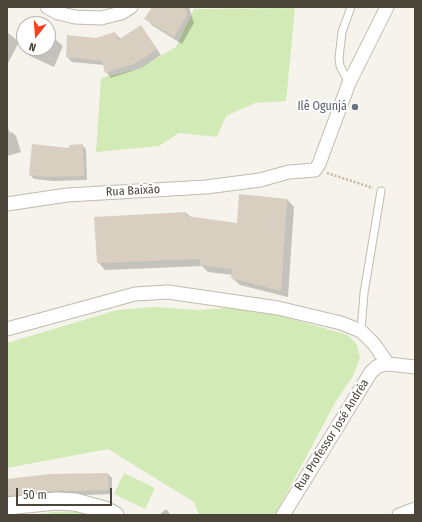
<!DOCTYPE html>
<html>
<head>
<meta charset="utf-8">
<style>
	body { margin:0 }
	#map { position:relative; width:422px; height:522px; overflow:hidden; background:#f6f3ec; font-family:"Fira Sans Condensed",sans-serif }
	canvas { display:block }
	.frame { position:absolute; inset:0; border:8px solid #4b4439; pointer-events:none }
	.north { position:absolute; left:16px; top:16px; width:40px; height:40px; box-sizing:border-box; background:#fff; border:1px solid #b7b4b0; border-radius:50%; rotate:197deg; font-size:11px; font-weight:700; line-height:16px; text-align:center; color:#4b4439 }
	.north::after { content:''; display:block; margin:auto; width:14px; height:18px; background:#fc3f1d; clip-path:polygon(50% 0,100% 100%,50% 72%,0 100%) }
	.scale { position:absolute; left:16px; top:488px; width:96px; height:18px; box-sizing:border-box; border:2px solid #4b4439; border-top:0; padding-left:5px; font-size:12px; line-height:14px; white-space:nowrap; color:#4b4439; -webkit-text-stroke:3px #fff; paint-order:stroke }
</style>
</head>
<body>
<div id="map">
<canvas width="422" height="522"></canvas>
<div class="frame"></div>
<div class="north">N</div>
<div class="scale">50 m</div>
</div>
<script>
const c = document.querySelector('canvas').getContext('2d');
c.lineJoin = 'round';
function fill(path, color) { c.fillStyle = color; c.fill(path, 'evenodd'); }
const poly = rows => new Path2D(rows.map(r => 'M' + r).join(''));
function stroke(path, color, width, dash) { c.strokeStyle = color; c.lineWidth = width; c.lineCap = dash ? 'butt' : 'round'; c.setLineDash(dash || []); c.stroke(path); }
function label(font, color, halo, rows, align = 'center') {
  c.font = font + ' "Fira Sans Condensed",sans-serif'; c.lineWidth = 4; c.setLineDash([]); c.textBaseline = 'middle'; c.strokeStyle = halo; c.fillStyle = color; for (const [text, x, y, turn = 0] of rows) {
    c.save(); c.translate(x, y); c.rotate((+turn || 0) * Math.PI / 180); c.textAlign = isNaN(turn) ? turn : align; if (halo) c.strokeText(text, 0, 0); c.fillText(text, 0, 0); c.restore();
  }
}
fill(poly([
	[295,8,286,101,255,103,226,116,217,137,179,133,159,146,96,152,101,78,138,69,176,47,194,9],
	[154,307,198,310,227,308,278,315,348,335,357,345,360,358,353,376,336,401,275,515,199,515,194,502,108,449,7,468,7,343,117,310],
	[124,473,155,488,145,509,114,494],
	[85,511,90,515,32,515,54,512]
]), '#d2eab5');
fill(poly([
	[153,7,189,7,194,23,182,44,153,26,146,19],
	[141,26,161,55,141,68,111,78,106,72,104,65,72,62,67,57,96,39,115,33,121,39],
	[7,32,19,42,7,65],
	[48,33,63,46,54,67,30,56,20,46,24,37,24,48,48,48],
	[7,126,10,133,12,132,16,136,21,152,7,156],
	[82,145,86,149,87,180,53,181,34,179,30,175,70,149],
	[287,199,294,207,288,297,240,285,232,278,233,275,208,272,202,266,105,270,98,262,186,213,191,217,238,224],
	[108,474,112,478,112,494,7,498,7,481],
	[166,509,171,515,159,515]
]), '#0003');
fill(poly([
	[152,7,184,7,187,15,174,37,144,19],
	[141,25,157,49,136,63,105,73,102,61,66,57,67,35,96,38,115,32,118,40],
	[32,144,69,148,69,145,83,144,84,176,48,177,29,175],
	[239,194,287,199,281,291,231,278,232,269,200,265,200,259,97,263,94,217,186,212,186,216,237,223],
	[108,473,109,490,64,491,62,490,7,496,7,479,50,474]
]), '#d8cfc1');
const service = poly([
	[349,83,340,66,339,58,342,32,351,7],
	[361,331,364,293,381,191]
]);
const minor = poly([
	[47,7,58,13,75,17,101,18,121,13,131,7],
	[7,204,67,195,206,187,260,180,289,172,315,170,319,164,349,83,387,7],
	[7,329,135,294,168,292,278,308,341,323,361,331,374,344,388,364],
	[283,515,371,372,378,366,388,364,415,367],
	[399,515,415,509]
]);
const tertiary = poly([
	[7,506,56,501,75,502,105,510,115,515]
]);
stroke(service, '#c2bbae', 9);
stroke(minor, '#c2bbae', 15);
stroke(tertiary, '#c2bbae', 19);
stroke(poly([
	[327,173,373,188]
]), '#c4b79f', 2.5, [2, 2]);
stroke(service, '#fff', 7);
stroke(minor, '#fff', 13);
stroke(tertiary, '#fff', 17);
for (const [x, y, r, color] of [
	[355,107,4,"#6b7280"]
]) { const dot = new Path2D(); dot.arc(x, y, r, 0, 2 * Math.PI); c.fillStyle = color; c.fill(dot); stroke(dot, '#fff', 1.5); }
label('12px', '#5b616d', '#fff', [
	["Ilê Ogunjá",347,107]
], 'right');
label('12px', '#4b4439', '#fff', [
	["Rua Baixão",133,191,-3],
	["Rua Professor José Andréa",332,435,-58]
]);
</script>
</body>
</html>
